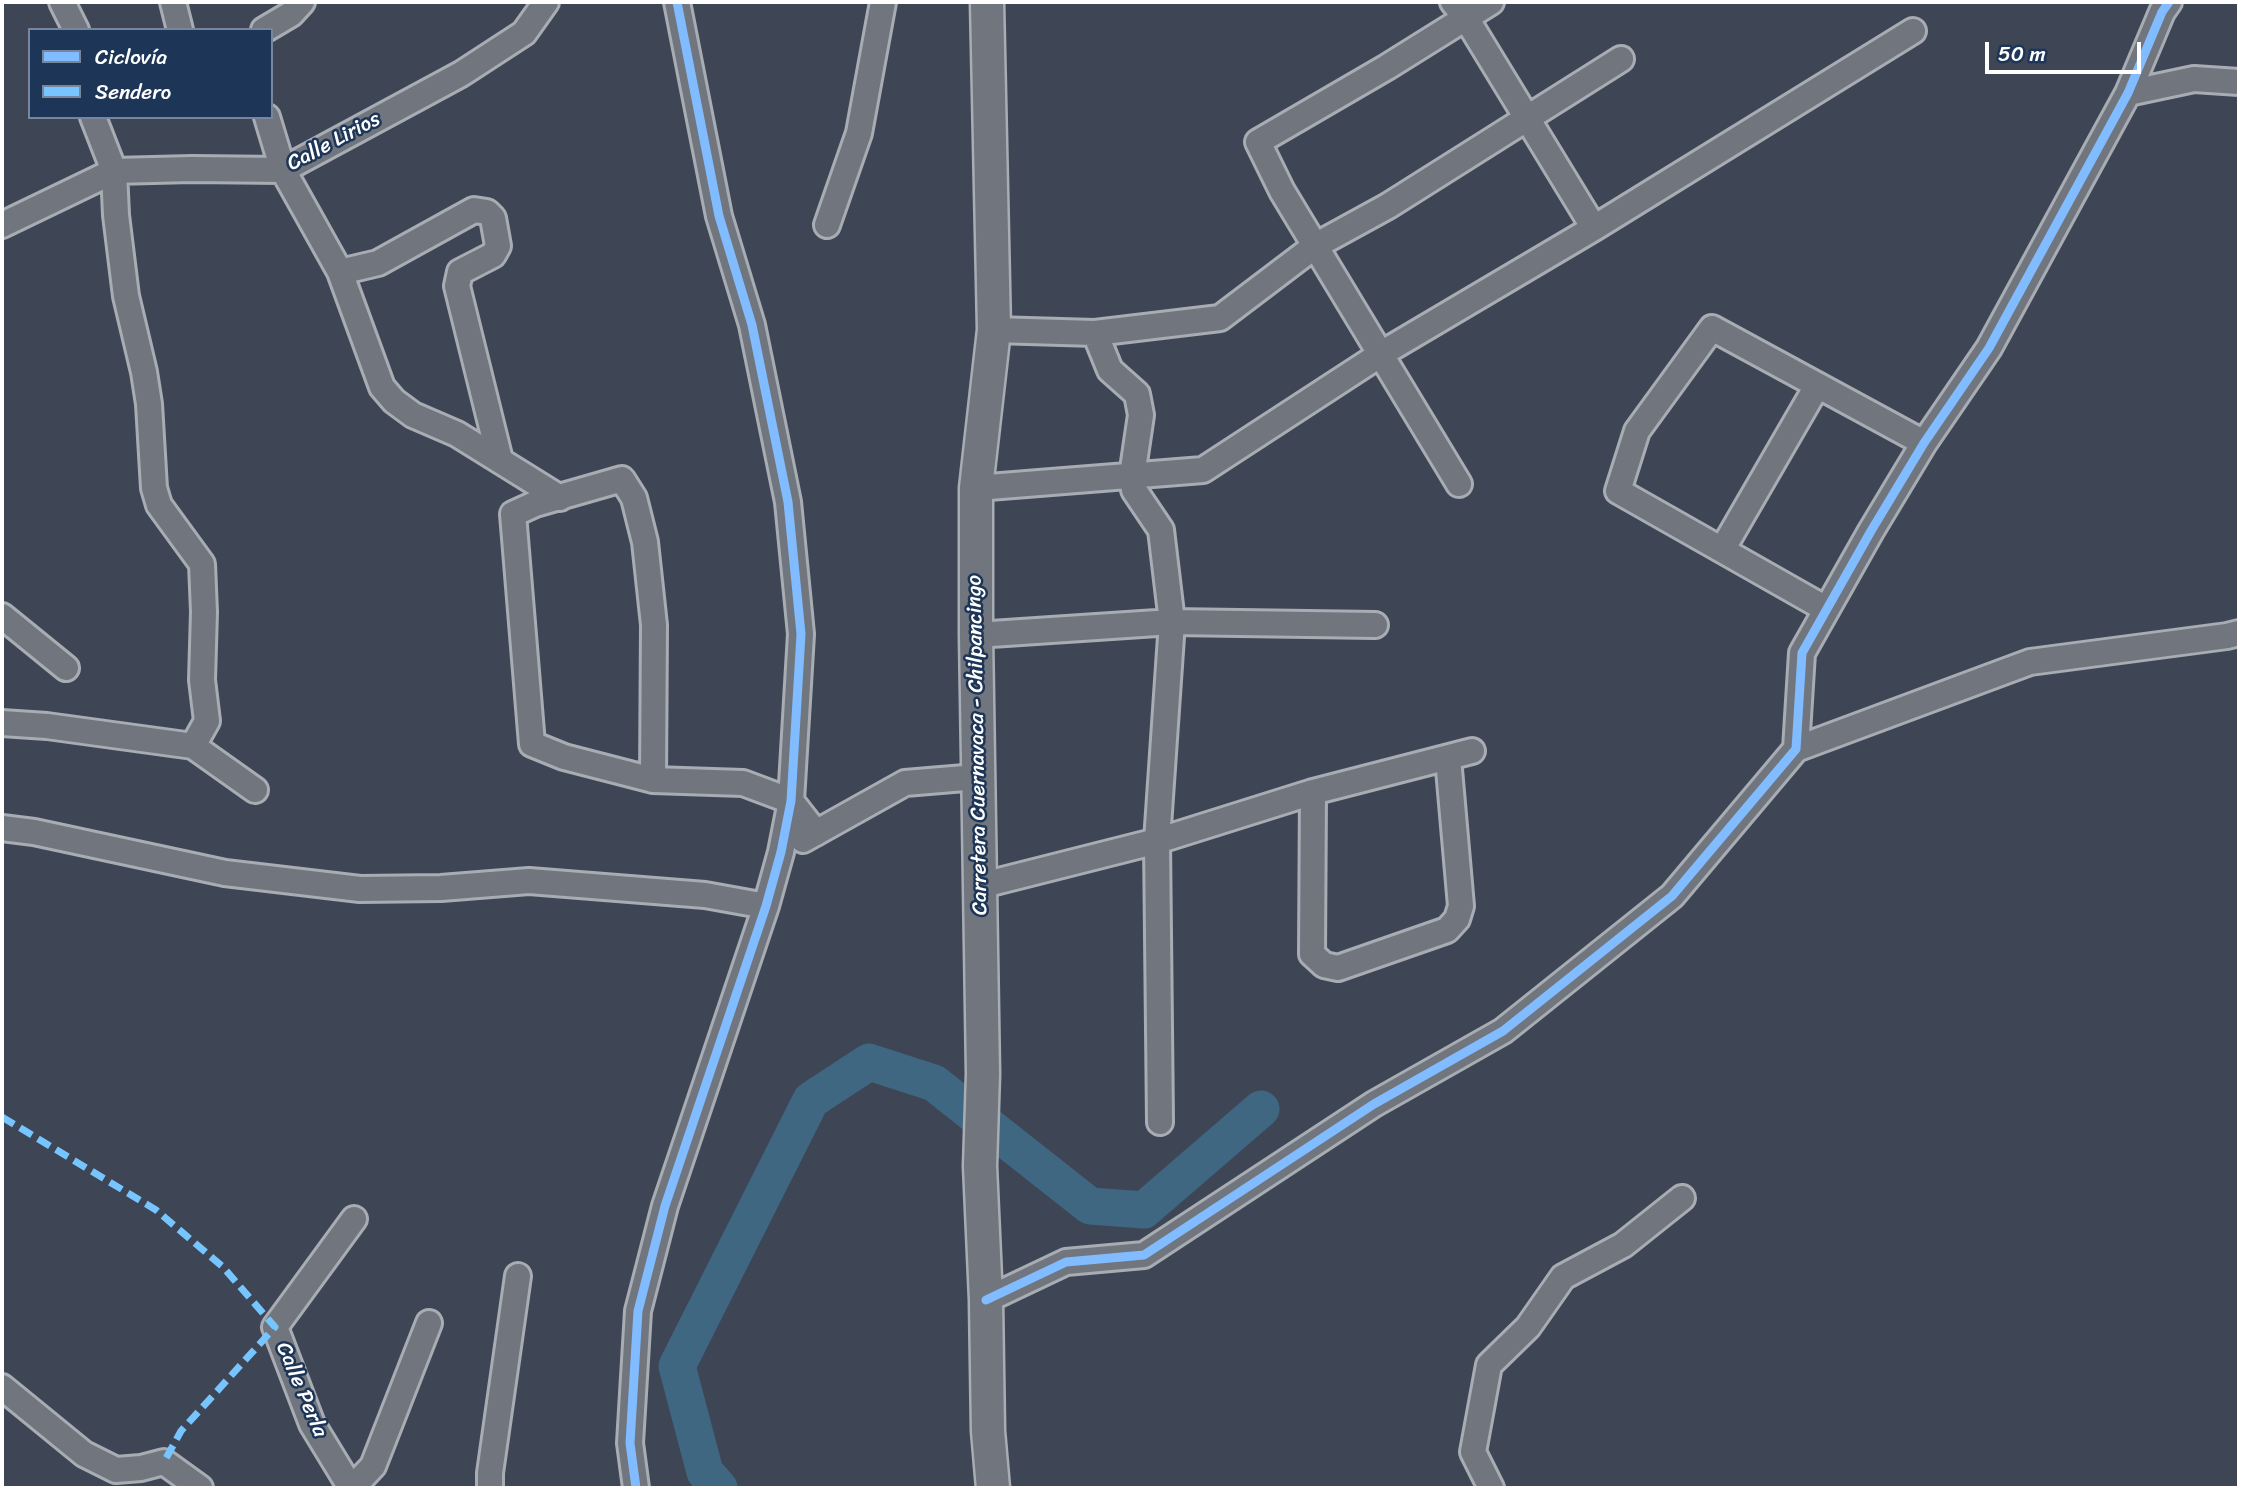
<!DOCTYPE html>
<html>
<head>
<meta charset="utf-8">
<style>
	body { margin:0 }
	#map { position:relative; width:2241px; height:1490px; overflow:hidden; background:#3e4656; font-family:Sriracha,sans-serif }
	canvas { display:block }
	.frame { position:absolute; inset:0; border:4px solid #fff; pointer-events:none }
	.legend { position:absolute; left:28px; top:28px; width:245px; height:91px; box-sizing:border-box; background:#1d3557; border:2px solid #77869a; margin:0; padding:9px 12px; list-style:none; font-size:21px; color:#fff }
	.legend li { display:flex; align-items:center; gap:14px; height:35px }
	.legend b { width:35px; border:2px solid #77869a }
	.scale { position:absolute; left:1985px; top:42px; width:156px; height:32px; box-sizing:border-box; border:4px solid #fff; border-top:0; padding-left:9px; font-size:21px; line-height:24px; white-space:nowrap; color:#fff; -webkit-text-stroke:5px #1d3557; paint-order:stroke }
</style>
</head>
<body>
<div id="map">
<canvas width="2241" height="1490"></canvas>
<div class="frame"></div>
<ul class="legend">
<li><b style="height:9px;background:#80bcff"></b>Ciclovía</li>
<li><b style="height:9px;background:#76c5fe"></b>Sendero</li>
</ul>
<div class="scale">50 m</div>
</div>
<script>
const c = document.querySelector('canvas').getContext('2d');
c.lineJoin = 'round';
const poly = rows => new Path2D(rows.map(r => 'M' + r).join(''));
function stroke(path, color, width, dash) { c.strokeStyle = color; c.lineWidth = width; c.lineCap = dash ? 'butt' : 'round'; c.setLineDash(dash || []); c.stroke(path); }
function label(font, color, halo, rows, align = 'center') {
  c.font = font + ' Sriracha,sans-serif'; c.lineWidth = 5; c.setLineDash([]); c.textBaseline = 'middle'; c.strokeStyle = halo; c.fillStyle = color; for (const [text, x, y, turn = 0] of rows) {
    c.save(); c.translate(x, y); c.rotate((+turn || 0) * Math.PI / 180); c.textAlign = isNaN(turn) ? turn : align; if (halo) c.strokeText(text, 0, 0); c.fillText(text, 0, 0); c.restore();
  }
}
stroke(poly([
	[719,1488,705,1472,677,1366,811,1100,869,1062,934,1083,1090,1206,1144,1210,1261,1109]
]), '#3f6781', 37);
const minor = poly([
	[62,2,76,30],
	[173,2,180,30],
	[1453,2,1466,18,1594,228],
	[264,30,291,14,302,2],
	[2128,93,2194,79,2239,82],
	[267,117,283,170,340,272,382,387,394,401,413,415,457,434,560,498],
	[2,225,114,171,192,169,283,170,461,74,524,33,546,2],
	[827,225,859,133,883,2],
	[340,272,378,263,474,210,487,212,493,218,498,246,493,255,460,272,457,286,500,460],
	[994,330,1095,333,1110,370,1137,394,1141,415,1132,476,1134,490,1161,530,1172,622,1157,841,1160,1122],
	[1095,333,1220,318,1315,246,1388,206,1621,59],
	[1459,484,1282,191,1258,142,1387,67,1491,2],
	[976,488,1203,470,1381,354,1594,228,1913,31],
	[1722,550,1817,386],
	[1826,609,1618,491,1637,431,1712,328,1924,443],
	[2,616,66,668],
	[976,635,1172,622,1375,625],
	[2,723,47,726,193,746,207,721,202,680,204,612,202,564,159,505,154,488,149,404,144,372,126,296,116,215,114,171,93,117],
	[193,746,255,790],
	[1796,749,2030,662,2227,636,2239,633],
	[653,780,654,625,645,542,634,498,622,479,535,504,513,514,532,744,564,757,653,780,743,783,791,801,816,833],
	[1313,792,1312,954,1324,965,1338,968,1447,930,1457,919,1461,906,1448,758],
	[2,828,34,832,225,873,360,889,441,888,529,881,705,895,766,906],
	[803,840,905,783,977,777],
	[979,886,1157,841,1313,792,1472,751],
	[986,1300,1066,1262,1144,1255,1374,1104,1503,1031,1672,896,1796,749,1802,653,1871,531,1924,443,1989,348,2128,93,2162,12,2169,2],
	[2,1387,84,1454,116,1470,141,1468,164,1462,200,1488],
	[351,1488,312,1424,275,1327,354,1219],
	[352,1488,373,1466,429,1323],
	[490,1488,490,1473,518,1276],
	[636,1488,630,1443,638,1311,665,1206,766,906,781,852,791,801,801,634,788,502,752,325,719,216,677,2],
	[1491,1488,1473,1452,1489,1365,1528,1327,1563,1277,1623,1245,1682,1198]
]);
const major = poly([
	[987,2,994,330,976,488,976,635,983,1074,980,1166,986,1300,988,1431,993,1488]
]);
stroke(minor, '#a8acb3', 30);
stroke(major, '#a8acb3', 37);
stroke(minor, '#70757e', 24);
stroke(major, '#70757e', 32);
stroke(poly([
	[2,1117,156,1210,223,1267,275,1327,181,1431,164,1462]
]), '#76c5fe', 7, [14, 7]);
stroke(poly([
	[986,1300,1066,1262,1144,1255,1374,1104,1503,1031,1672,896,1796,749,1802,653,1871,531,1924,443,1989,348,2128,93,2162,12,2169,2],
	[636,1488,630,1443,638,1311,665,1206,766,906,781,852,791,801,801,634,788,502,752,325,719,216,677,2]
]), '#80bcff', 9);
label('21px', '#fff', '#1d3557', [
	["Calle Lirios",334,142,-28],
	["Carretera Cuernavaca - Chilpancingo",978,745,-91],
	["Calle Perla",301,1390,67]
]);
</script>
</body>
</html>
